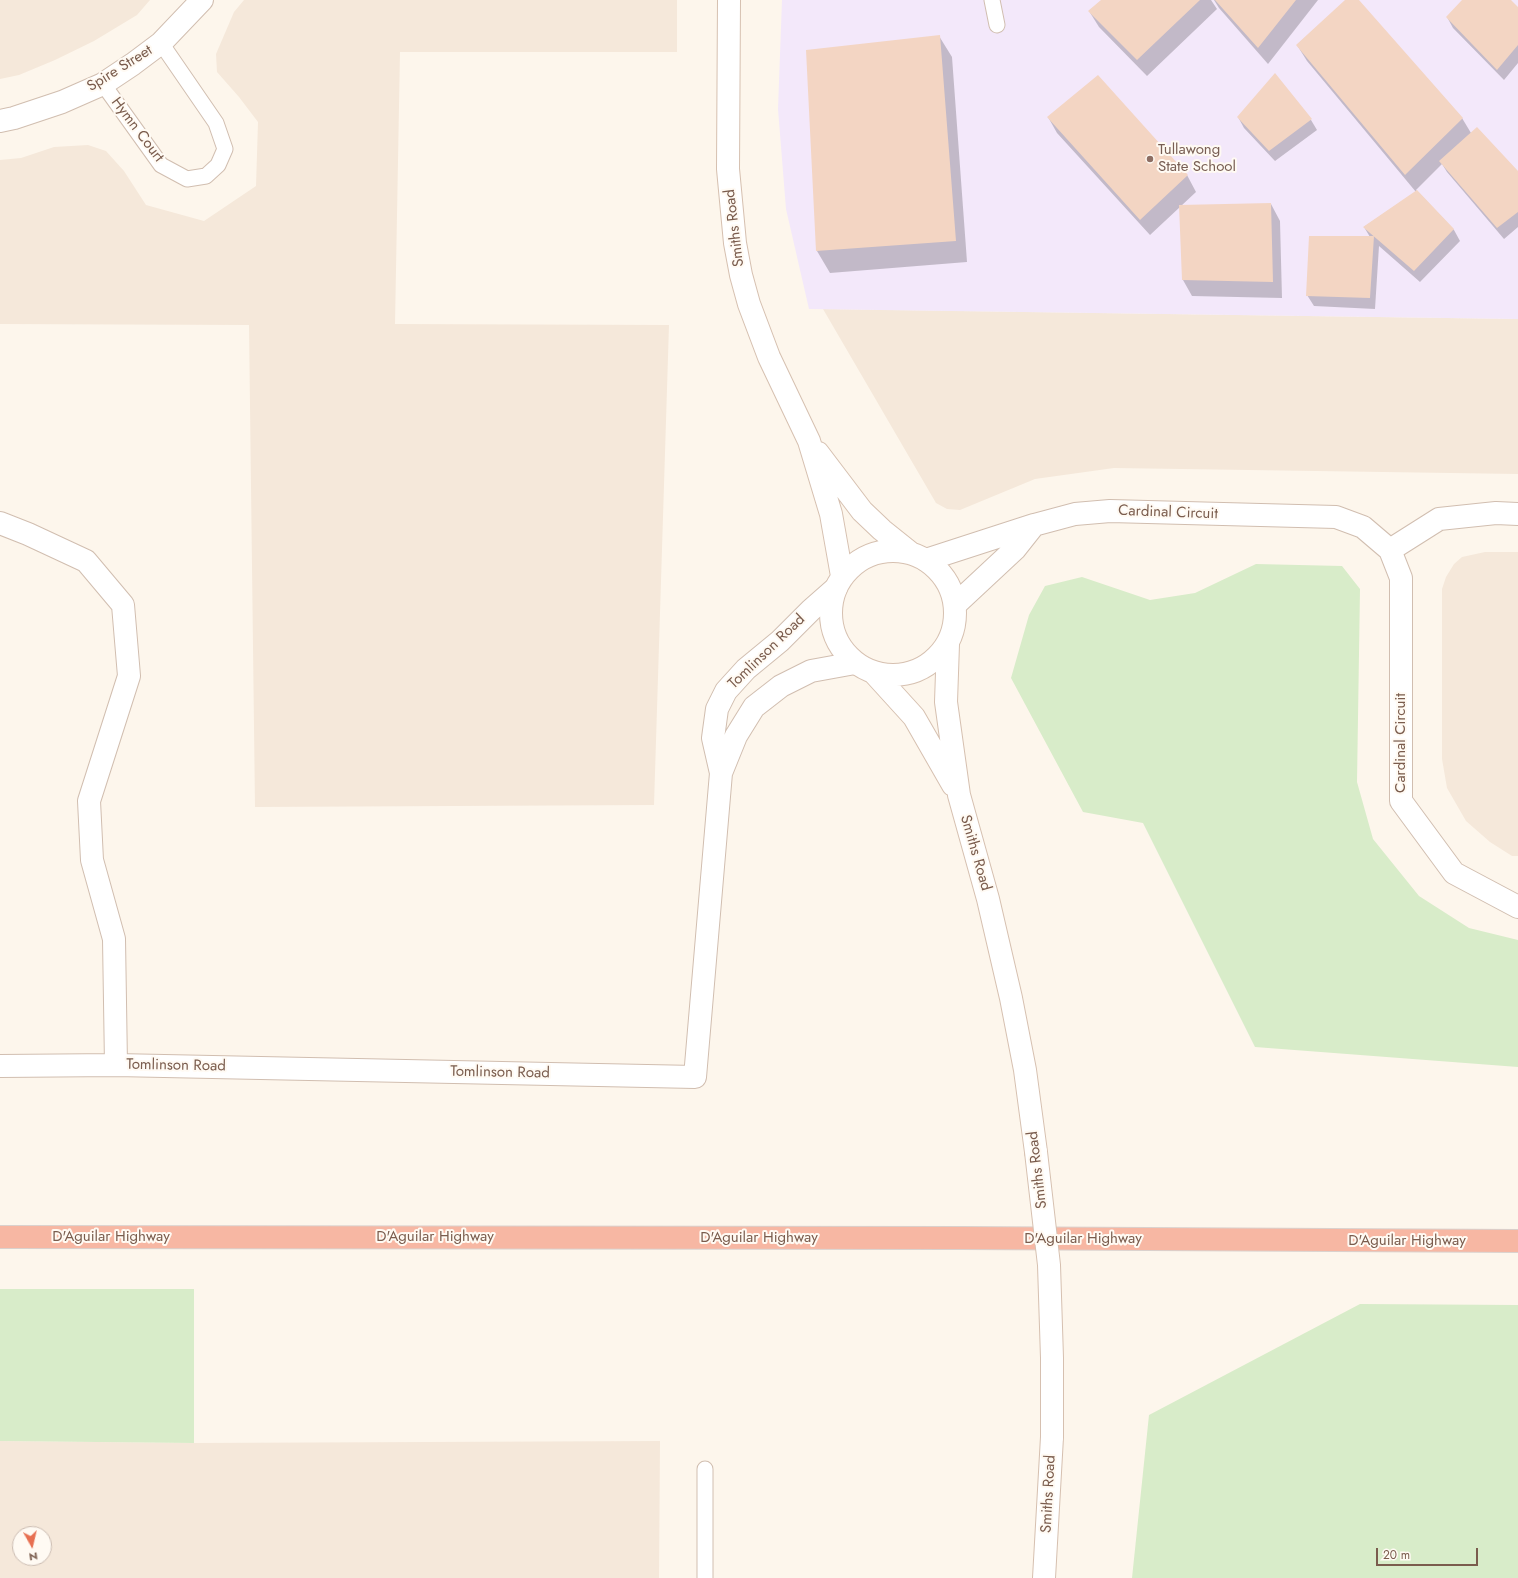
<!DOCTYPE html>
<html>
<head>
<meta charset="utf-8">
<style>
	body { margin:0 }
	#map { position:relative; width:1518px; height:1578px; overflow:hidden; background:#fdf6ec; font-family:Jost,sans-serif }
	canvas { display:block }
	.north { position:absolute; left:12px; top:1526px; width:40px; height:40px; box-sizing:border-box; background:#fffaf3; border:1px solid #cabbb1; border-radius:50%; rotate:172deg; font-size:11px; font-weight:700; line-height:16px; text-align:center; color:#7a5c4d }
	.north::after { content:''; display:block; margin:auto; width:14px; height:18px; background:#e76f51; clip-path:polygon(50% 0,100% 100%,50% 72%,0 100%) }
	.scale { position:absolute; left:1376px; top:1548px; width:102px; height:18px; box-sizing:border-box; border:2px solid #7a5c4d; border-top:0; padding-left:5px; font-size:12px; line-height:14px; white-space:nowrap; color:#7a5c4d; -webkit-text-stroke:3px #fffaf3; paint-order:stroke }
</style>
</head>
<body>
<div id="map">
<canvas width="1518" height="1578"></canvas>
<div class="north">N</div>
<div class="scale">20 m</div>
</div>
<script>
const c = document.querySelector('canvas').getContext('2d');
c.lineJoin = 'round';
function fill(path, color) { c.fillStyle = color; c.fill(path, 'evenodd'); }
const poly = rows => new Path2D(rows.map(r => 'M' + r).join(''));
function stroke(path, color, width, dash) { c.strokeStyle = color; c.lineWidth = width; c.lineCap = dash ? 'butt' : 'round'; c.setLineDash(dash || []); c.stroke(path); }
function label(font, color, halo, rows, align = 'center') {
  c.font = font + ' Jost,sans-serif'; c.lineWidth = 4; c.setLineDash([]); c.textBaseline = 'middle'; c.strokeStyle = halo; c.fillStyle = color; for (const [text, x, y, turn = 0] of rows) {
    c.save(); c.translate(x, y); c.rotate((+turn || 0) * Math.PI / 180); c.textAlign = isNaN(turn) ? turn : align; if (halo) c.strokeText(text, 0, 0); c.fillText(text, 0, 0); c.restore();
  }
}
fill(poly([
	[0,0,150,0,137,15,94,41,55,60,19,75,0,79],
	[244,0,677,0,677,52,400,52,395,324,669,325,654,805,255,807,249,325,0,324,0,160,21,158,54,147,88,145,106,151,124,171,146,205,204,221,256,186,258,122,239,97,217,72,216,54,234,12],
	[823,309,1518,319,1518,474,1114,468,1035,479,960,510,947,509,936,503],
	[1485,552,1518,552,1518,856,1512,856,1490,842,1466,821,1447,788,1442,759,1442,589,1446,577,1454,564,1462,557],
	[0,1441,194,1443,660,1441,659,1578,0,1578],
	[20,1534,44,1534,44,1558,20,1558]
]), '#f5e8da');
fill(poly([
	[782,0,1518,0,1518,319,809,309,786,209,778,109]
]), '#f3e8fa');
fill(poly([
	[1256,564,1342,566,1360,589,1357,782,1373,839,1419,896,1469,928,1518,940,1518,1067,1255,1047,1143,823,1083,812,1011,678,1029,615,1045,586,1082,577,1150,600,1195,593],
	[0,1289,194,1289,194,1443,0,1441],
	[1360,1304,1518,1305,1518,1578,1132,1578,1149,1415]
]), '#d8ecc9');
fill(poly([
	[1102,0,1211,0,1217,9,1147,76,1099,27,1089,11],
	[1214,0,1318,0,1268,64,1219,8],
	[1347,0,1357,0,1462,118,1471,133,1518,172,1518,227,1504,239,1447,172,1442,164,1416,190,1454,230,1460,241,1420,282,1379,246,1375,309,1314,306,1307,295,1370,237,1364,227,1416,192,1307,61,1297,45],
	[1464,0,1510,0,1518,8,1518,63,1504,80,1453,28,1447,17],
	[939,36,952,57,967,262,830,273,817,251,807,51],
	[1048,117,1187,175,1196,192,1181,206,1271,204,1280,221,1282,298,1192,296,1183,280,1180,207,1150,235,1057,133],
	[1238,117,1311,120,1317,130,1275,161,1244,128]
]), '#0003');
fill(poly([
	[1101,0,1200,0,1137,60,1088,11],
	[1215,0,1296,0,1258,48],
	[1345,0,1359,0,1463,118,1405,175,1296,45],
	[1462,0,1511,0,1518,7,1518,45,1497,70,1446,17],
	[940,35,956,241,816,251,806,50],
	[1275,73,1312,119,1269,151,1237,117],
	[1098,75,1188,175,1140,220,1047,117],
	[1477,127,1518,171,1518,212,1497,228,1439,161],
	[1417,190,1454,229,1414,271,1363,227],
	[1271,203,1273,282,1182,280,1179,205],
	[1309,236,1374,236,1370,298,1306,296]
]), '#f3d5c3');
const lane = poly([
	[992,0,997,25],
	[103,84,161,165,187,179,206,176,218,165,225,149,216,123,161,43],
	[705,1578,705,1469]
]);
const street = poly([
	[0,121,14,118,62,102,103,84,133,64,161,43,202,0],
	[0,523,28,534,86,561,123,605,129,676,89,801,92,860,114,939,116,1065],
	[1390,550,1401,578,1401,801,1454,873,1518,907],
	[926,560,1034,525,1075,514,1110,511,1336,517,1363,527,1390,550,1439,519,1496,513,1518,514],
	[956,604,1015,549,1034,525],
	[721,773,713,738,717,709,726,691,746,669,780,641,811,610,836,588],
	[0,1066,116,1065,695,1077,721,773,736,736,754,707,781,686,811,671,855,663]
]);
const secondary = poly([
	[729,0,728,169,735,243,741,275,749,304,769,357,809,441,831,514,842,576],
	[818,453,862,511,882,530,912,554],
	'831 613a62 62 0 1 1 124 0a62 62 0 1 1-124 0Z',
	[948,644,946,702,959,795,988,899,1011,998,1025,1070,1036,1152],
	[874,673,914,717,953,785],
	[1044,1578,1052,1437]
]);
const highway = poly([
	[0,1237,962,1238,1518,1241]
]);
stroke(lane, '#d1beb0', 17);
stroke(street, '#d1beb0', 24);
stroke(secondary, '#d6c0b0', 24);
stroke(highway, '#dad1cd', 24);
stroke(lane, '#fff', 15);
stroke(street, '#fff', 22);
stroke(secondary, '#fff', 22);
stroke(highway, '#f7b7a3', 22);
const secondaryBridge = poly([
	[1036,1152,1049,1265,1052,1358,1052,1437]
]);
stroke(secondaryBridge, '#d6c0b0', 24, []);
stroke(secondaryBridge, '#fff', 22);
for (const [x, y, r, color] of [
	[1150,159,4,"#8d6e63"]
]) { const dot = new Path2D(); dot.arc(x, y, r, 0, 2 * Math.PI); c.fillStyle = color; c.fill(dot); stroke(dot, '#fffaf3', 1.5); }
label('15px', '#7a5c4d', '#fffaf3', [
	["Spire Street",120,69,-32],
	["Hymn Court",137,130,53],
	["Smiths Road",735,228,-97],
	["Cardinal Circuit",1168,513,2],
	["Tomlinson Road",767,652,-44],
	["Cardinal Circuit",1401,743,-90],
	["Smiths Road",975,853,74],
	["Tomlinson Road",176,1066,1],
	["Tomlinson Road",500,1073,1],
	["Smiths Road",1038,1170,-97],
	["D'Aguilar Highway",111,1237],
	["D'Aguilar Highway",435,1237],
	["D'Aguilar Highway",759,1238],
	["D'Aguilar Highway",1083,1239],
	["D'Aguilar Highway",1407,1241],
	["Smiths Road",1049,1494,-87]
]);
label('15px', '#785e54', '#fffaf3', [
	["Tullawong",1158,150],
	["State School",1158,167]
], 'left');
</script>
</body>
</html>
